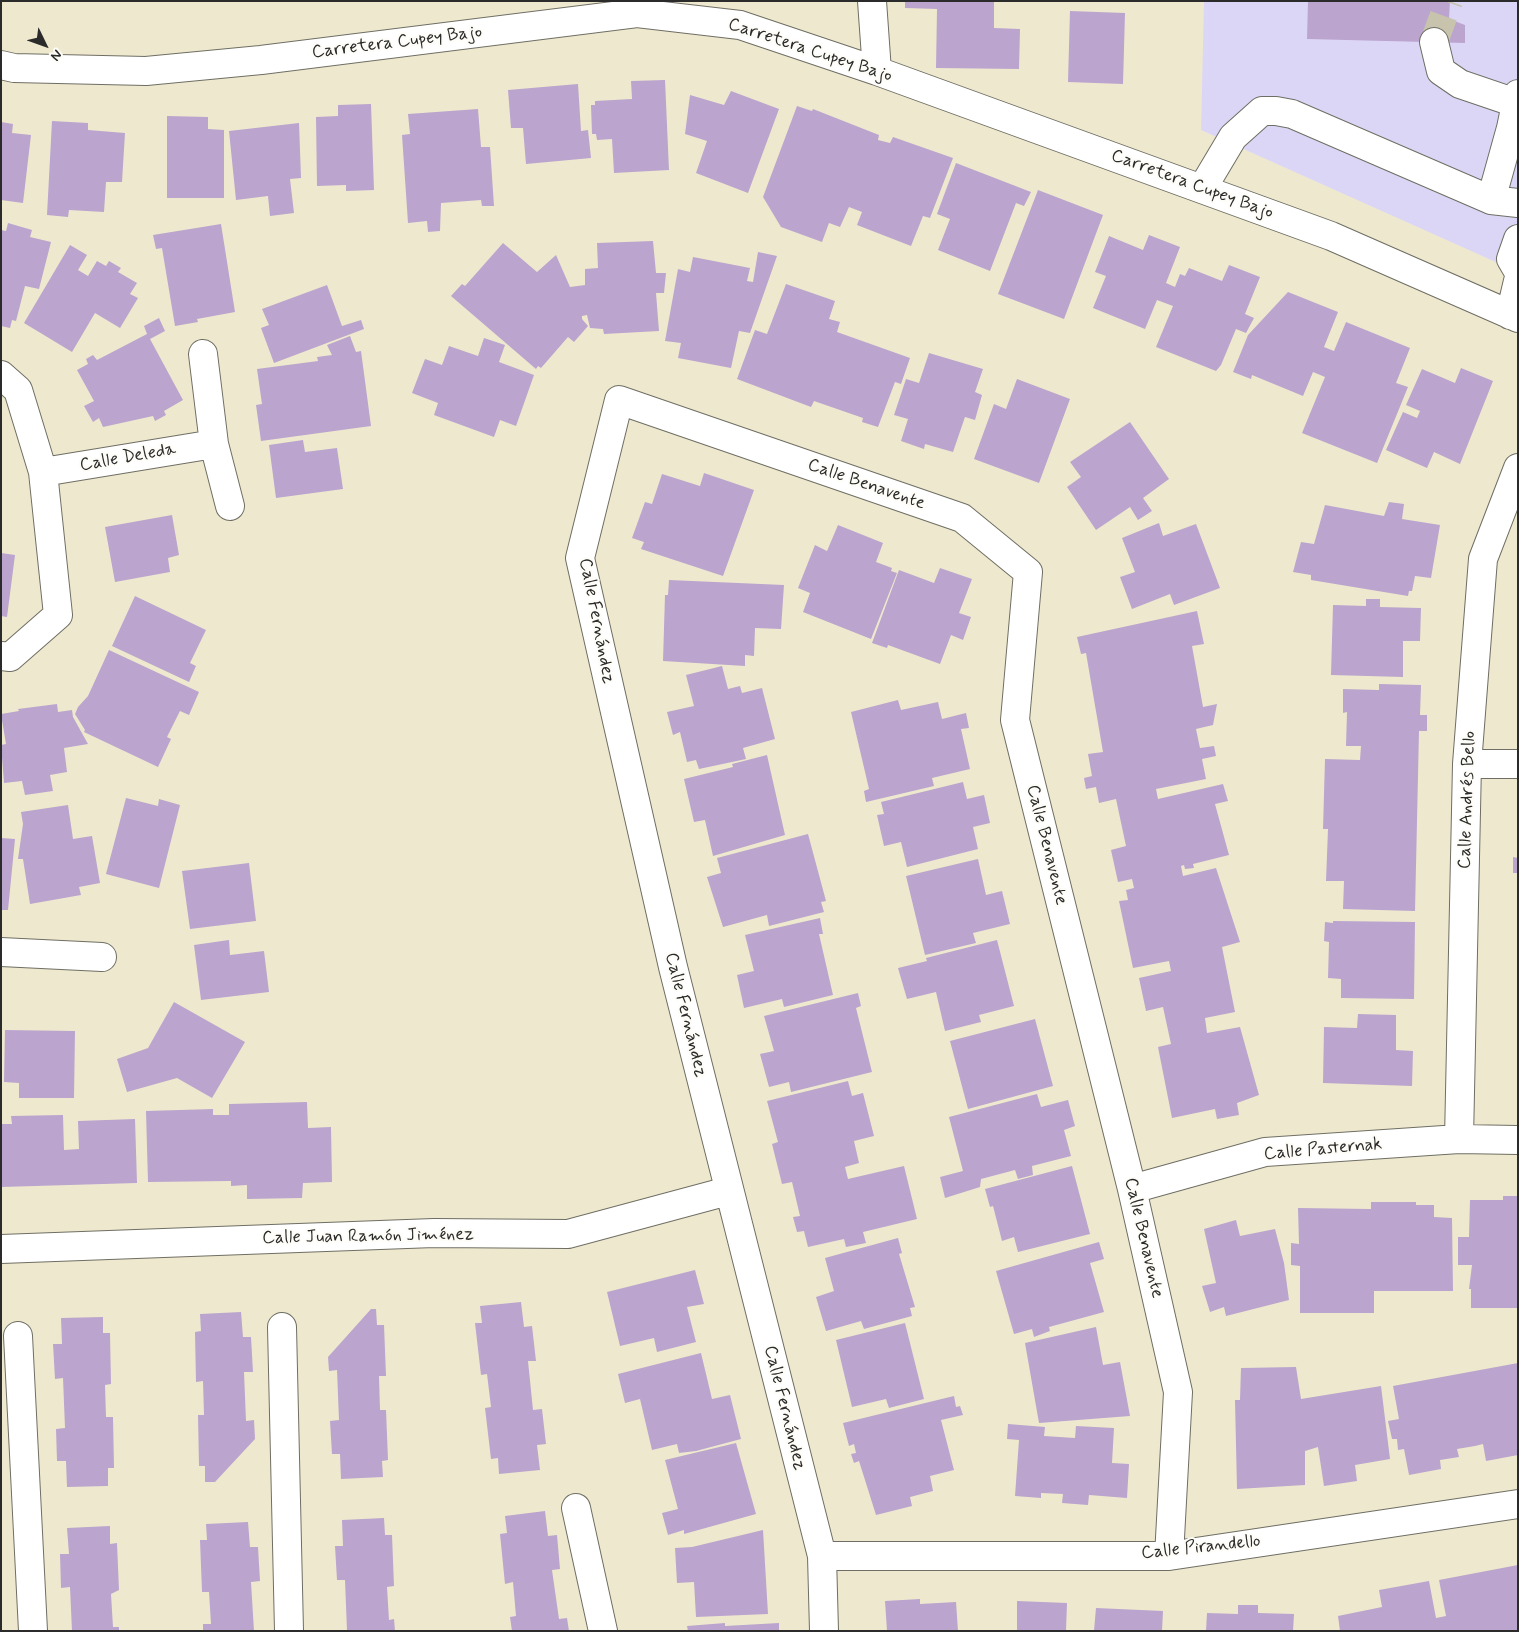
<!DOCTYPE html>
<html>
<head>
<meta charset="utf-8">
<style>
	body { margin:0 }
	#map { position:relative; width:1519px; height:1632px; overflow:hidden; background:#eee9ce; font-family:Mynerve,sans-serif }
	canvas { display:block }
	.frame { position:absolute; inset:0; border:2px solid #2b2b2b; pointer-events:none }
	.north { position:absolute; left:20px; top:20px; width:50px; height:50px; -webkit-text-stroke:4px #fdfcf7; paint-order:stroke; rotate:132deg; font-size:14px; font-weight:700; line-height:20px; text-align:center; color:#2b2b2b }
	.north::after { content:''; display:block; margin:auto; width:18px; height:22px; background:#2b2b2b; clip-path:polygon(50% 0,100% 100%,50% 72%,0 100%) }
</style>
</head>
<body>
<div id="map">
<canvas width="1519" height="1632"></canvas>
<div class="frame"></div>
<div class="north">N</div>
</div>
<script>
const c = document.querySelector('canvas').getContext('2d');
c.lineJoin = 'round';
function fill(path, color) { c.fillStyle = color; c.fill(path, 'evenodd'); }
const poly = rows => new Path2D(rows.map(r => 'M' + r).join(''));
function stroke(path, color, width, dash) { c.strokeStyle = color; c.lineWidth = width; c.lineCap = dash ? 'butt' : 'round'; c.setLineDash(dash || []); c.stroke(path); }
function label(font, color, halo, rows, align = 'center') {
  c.font = font + ' Mynerve,sans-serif'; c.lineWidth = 4; c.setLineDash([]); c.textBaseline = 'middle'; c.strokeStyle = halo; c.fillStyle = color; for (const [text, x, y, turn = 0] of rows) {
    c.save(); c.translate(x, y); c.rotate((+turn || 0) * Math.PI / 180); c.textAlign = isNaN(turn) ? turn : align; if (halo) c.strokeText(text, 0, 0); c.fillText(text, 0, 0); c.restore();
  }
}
fill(poly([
	[1204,1,1518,1,1518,272,1201,130]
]), '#dcd6f6');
fill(poly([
	[905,1,994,1,994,28,1020,29,1019,69,936,68,937,9,905,8],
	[1308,1,1450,1,1449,19,1465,25,1465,43,1307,39],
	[1070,11,1125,13,1123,84,1068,82],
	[665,80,669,170,614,173,612,139,597,140,596,134,592,134,591,105,595,105,595,101,632,99,631,81],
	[578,84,581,131,588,130,591,158,526,164,523,128,511,128,508,90],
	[731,91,779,109,748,193,696,173,707,141,685,134,690,95,724,105],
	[371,104,374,190,346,191,346,185,317,186,316,117,338,116,338,105],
	[797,106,812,111,813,109,879,135,878,140,890,143,893,137,953,158,930,218,923,216,911,246,857,225,862,212,849,207,840,227,829,223,822,242,781,227,763,197],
	[478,109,481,147,490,147,494,206,482,206,481,200,441,203,440,231,428,232,427,221,408,223,402,135,410,134,408,114],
	[167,116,208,117,208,129,224,130,224,198,167,198],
	[52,121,88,123,88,130,125,133,122,182,106,182,104,212,69,210,68,217,47,215],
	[1,122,13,124,12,133,31,135,23,203,1,200],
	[299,123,301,178,290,179,294,213,270,216,268,196,236,200,229,131],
	[956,163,1031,192,1024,206,1016,203,990,271,938,250,950,219,937,214],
	[1038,190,1103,215,1064,319,998,294],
	[8,223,32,230,30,237,51,242,39,289,25,286,16,321,12,320,10,328,1,326,1,230,6,231],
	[221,224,235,312,197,319,198,322,175,326,162,248,156,249,153,235],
	[1149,235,1180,247,1166,283,1175,287,1180,274,1185,276,1189,268,1222,281,1229,265,1260,277,1245,314,1254,318,1246,333,1236,329,1221,365,1216,371,1156,347,1173,306,1157,300,1145,329,1093,308,1106,276,1095,272,1109,236,1143,250],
	[653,241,656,273,666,273,664,293,656,293,659,331,604,334,603,329,590,328,587,315,582,316,582,319,588,326,574,342,568,337,541,368,538,366,536,369,451,296,462,284,465,286,503,243,537,272,556,255,570,287,585,285,585,269,598,268,597,243],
	[70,245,87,255,78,270,88,276,97,261,106,266,109,261,121,268,118,272,137,283,130,294,138,298,120,328,95,313,72,352,24,323],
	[758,252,777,256,750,333,739,331,731,368,678,358,681,343,665,341,678,269,690,272,693,257,750,268,747,281,753,282],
	[786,284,835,301,829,319,840,322,837,332,910,358,901,384,895,382,878,427,862,422,863,418,814,401,811,407,737,379,755,330,767,334],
	[327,285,342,326,361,320,364,329,274,363,261,328,269,325,262,309],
	[1288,292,1338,312,1324,347,1334,351,1346,322,1410,348,1396,383,1408,387,1377,463,1302,433,1325,377,1313,372,1303,396,1252,375,1251,379,1233,372,1248,335],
	[159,318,165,331,150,339,183,400,164,411,166,415,155,421,153,416,103,427,99,418,93,422,84,406,94,401,77,370,88,364,86,359,93,355,97,360,147,334,144,326],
	[350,336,356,352,361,351,371,426,261,441,256,405,262,404,257,369,318,361,317,357,332,355,327,345],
	[484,338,505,345,499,362,534,375,516,426,500,420,494,437,434,415,438,403,412,393,425,359,442,365,449,346,478,356],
	[929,353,983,369,975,392,982,395,975,420,965,417,953,452,925,444,924,449,901,441,908,419,894,415,906,379,919,383],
	[1461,368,1493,381,1460,464,1434,452,1427,468,1386,450,1403,412,1417,418,1420,411,1406,405,1422,369,1455,383],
	[1017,379,1070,399,1039,483,974,459,994,404,1006,409],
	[1130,422,1169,479,1143,498,1152,511,1138,520,1130,507,1096,530,1067,487,1081,477,1070,462],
	[303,440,305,452,337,448,343,489,276,498,269,445],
	[704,473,754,490,723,576,641,549,644,542,632,538,645,502,652,504,662,474,700,486],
	[1389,502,1404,504,1402,519,1440,525,1431,578,1415,576,1412,591,1409,591,1408,596,1311,580,1311,575,1293,572,1301,542,1314,544,1325,505,1384,516],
	[172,515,179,555,168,558,170,572,115,582,105,527],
	[1159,523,1163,536,1196,524,1220,588,1174,605,1170,594,1132,609,1120,577,1135,572,1122,538],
	[838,525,883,543,876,562,892,568,891,571,897,573,871,639,803,612,810,593,798,588,815,545,827,551],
	[1,553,15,555,7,617,1,616],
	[940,568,972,579,959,613,971,617,963,640,951,635,940,664,888,645,887,648,872,643,899,570,934,583],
	[669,580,784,585,781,629,755,628,754,656,745,655,745,666,663,661,665,595,668,595],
	[135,596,206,630,190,663,196,666,189,682,112,646],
	[1366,599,1380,599,1380,607,1421,608,1420,641,1403,641,1403,677,1331,675,1333,605,1366,606],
	[1197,611,1204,644,1192,646,1203,707,1217,704,1213,725,1196,729,1200,748,1214,746,1216,756,1202,759,1206,779,1156,789,1158,799,1223,784,1228,801,1215,804,1229,855,1193,864,1194,868,1185,869,1184,865,1181,866,1183,876,1216,868,1240,942,1222,947,1235,1012,1205,1018,1207,1033,1240,1027,1259,1095,1237,1103,1239,1115,1217,1119,1215,1109,1172,1118,1158,1047,1171,1044,1163,1007,1146,1011,1139,978,1171,971,1169,961,1133,968,1119,901,1128,900,1126,890,1134,888,1132,879,1118,882,1111,850,1126,846,1116,799,1099,803,1096,787,1086,789,1084,778,1092,776,1088,754,1103,752,1086,653,1081,654,1077,637],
	[109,650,199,692,189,715,180,711,167,737,171,739,158,767,84,732,85,730,75,714,78,707,88,696],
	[722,666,728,689,740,686,742,693,762,688,775,739,743,748,746,759,699,769,696,760,687,762,680,732,673,735,667,712,694,706,686,675],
	[1379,684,1421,685,1420,715,1427,715,1427,731,1419,731,1415,911,1343,909,1344,881,1326,881,1328,829,1323,829,1325,759,1360,760,1361,746,1346,746,1347,712,1343,713,1343,689,1379,690],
	[898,700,901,710,938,702,942,719,966,713,969,728,961,729,970,769,932,778,934,786,866,802,864,791,869,789,851,712],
	[57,704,58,712,72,710,73,717,88,744,64,748,67,772,50,775,53,791,25,795,22,781,4,783,1,745,6,744,1,714,19,711,18,709],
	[767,755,785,835,713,856,705,820,694,822,684,779,733,767,732,764],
	[963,782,967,799,984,795,990,823,973,827,978,849,907,867,901,842,884,846,877,815,884,814,881,802],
	[126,798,158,806,159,799,180,805,159,888,106,874],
	[68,805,73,839,92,836,100,883,79,887,81,895,30,904,23,859,18,859,23,824,21,812],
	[808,834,826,901,821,902,824,912,769,926,767,915,723,927,707,877,721,873,717,858],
	[1,838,15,839,8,910,1,910],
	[1513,857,1518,858,1518,873,1513,873],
	[978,859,986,895,1002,891,1010,924,973,933,976,943,925,955,906,876],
	[249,863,256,921,190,929,182,871],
	[820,918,823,934,819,934,833,995,784,1007,782,999,744,1008,737,975,754,971,745,935],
	[1333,921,1415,922,1414,999,1341,998,1341,979,1328,978,1329,942,1324,941,1325,922,1333,923],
	[229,940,230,955,264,951,269,992,201,1000,194,945],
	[997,940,1014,1006,979,1015,981,1022,945,1031,936,992,907,999,898,968,927,961,926,958],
	[858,993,861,1006,856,1008,872,1072,791,1092,789,1082,769,1087,760,1054,774,1051,764,1016],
	[174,1002,245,1042,212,1098,177,1078,127,1092,117,1059,148,1048],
	[1358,1014,1396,1015,1396,1050,1413,1051,1412,1086,1323,1083,1324,1027,1357,1028],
	[1035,1019,1053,1086,968,1109,950,1041],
	[5,1030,75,1031,74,1098,19,1098,19,1083,4,1082],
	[848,1081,852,1096,863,1093,874,1136,854,1141,859,1163,845,1167,848,1179,904,1166,917,1219,863,1232,866,1243,846,1247,844,1239,808,1247,804,1231,797,1232,793,1217,800,1216,792,1182,782,1184,772,1144,778,1142,767,1101],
	[1037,1094,1041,1107,1068,1100,1075,1126,1064,1130,1071,1156,1032,1166,1033,1175,1018,1179,1015,1170,981,1179,980,1187,945,1198,940,1177,963,1171,949,1117],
	[307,1102,308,1128,331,1127,332,1182,303,1183,302,1198,247,1199,247,1185,231,1186,231,1181,148,1182,146,1111,213,1109,213,1115,229,1115,229,1104],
	[63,1115,64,1150,79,1149,78,1121,135,1119,137,1183,1,1187,1,1124,12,1124,11,1116],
	[1072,1166,1090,1234,1018,1252,1014,1237,1002,1241,993,1206,990,1207,985,1189],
	[1503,1196,1518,1196,1518,1308,1471,1308,1471,1289,1469,1289,1472,1265,1458,1265,1458,1237,1469,1237,1470,1200,1503,1200],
	[1371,1202,1416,1202,1416,1205,1434,1205,1434,1217,1452,1218,1453,1291,1374,1291,1374,1313,1300,1313,1300,1266,1291,1265,1291,1243,1299,1244,1298,1208,1371,1209],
	[1236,1220,1240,1236,1275,1229,1284,1263,1289,1300,1226,1316,1224,1307,1210,1312,1202,1286,1216,1283,1204,1229],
	[898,1238,902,1253,899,1254,915,1307,910,1308,912,1316,864,1329,861,1321,826,1331,816,1297,834,1291,825,1258],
	[1099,1242,1104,1259,1090,1263,1104,1312,1049,1327,1050,1331,1034,1337,1032,1329,1014,1334,996,1271],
	[695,1270,704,1304,687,1307,696,1342,657,1352,654,1338,620,1346,607,1292],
	[521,1302,524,1327,532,1326,536,1361,528,1361,533,1410,542,1409,546,1444,537,1445,540,1470,499,1474,498,1458,491,1459,485,1408,491,1407,487,1374,481,1375,475,1323,482,1323,480,1306],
	[371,1309,376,1309,377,1325,384,1325,386,1376,379,1376,380,1410,386,1410,388,1460,382,1461,383,1477,341,1479,340,1454,332,1454,330,1421,339,1420,337,1370,329,1371,328,1357],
	[241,1312,243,1337,251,1337,253,1372,244,1372,246,1421,254,1420,255,1439,215,1482,205,1482,205,1466,199,1466,198,1415,204,1415,203,1381,196,1382,195,1332,201,1331,200,1314],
	[103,1317,103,1333,110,1333,111,1384,105,1385,106,1417,113,1417,114,1468,108,1468,108,1486,67,1487,66,1461,57,1461,56,1429,65,1428,63,1378,55,1379,53,1344,62,1344,61,1318],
	[905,1323,924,1399,889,1408,886,1399,852,1407,836,1340],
	[1096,1327,1103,1365,1120,1362,1130,1416,1039,1423,1025,1343],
	[701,1353,712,1399,730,1395,741,1439,696,1451,679,1453,677,1444,652,1450,640,1399,625,1403,618,1374],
	[1518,1363,1518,1455,1486,1461,1483,1444,1475,1446,1457,1449,1459,1457,1440,1460,1441,1469,1409,1475,1404,1449,1398,1450,1397,1439,1392,1439,1388,1421,1399,1419,1393,1386],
	[1296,1367,1301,1399,1381,1386,1390,1459,1355,1465,1357,1481,1324,1486,1318,1447,1305,1451,1305,1485,1237,1489,1235,1400,1240,1400,1241,1368],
	[954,1396,956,1407,960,1406,963,1415,941,1420,954,1470,930,1476,933,1491,910,1497,912,1506,876,1515,859,1461,854,1463,851,1454,856,1453,854,1444,849,1446,843,1423],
	[1008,1424,1045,1427,1044,1436,1075,1438,1076,1426,1114,1428,1112,1463,1129,1464,1127,1498,1089,1495,1088,1505,1062,1503,1063,1494,1041,1493,1041,1498,1015,1496,1019,1440,1007,1439],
	[736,1443,756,1514,684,1534,684,1530,668,1535,662,1513,678,1509,665,1460],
	[545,1511,548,1536,557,1535,560,1569,552,1570,559,1619,567,1618,569,1631,512,1631,510,1617,516,1616,513,1582,505,1584,500,1534,507,1533,505,1516],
	[384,1518,385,1535,392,1535,394,1586,387,1587,389,1620,394,1619,395,1631,347,1631,345,1580,337,1580,335,1546,343,1546,342,1520],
	[248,1522,250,1547,258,1547,260,1581,251,1582,254,1631,203,1631,203,1624,211,1624,209,1592,202,1592,200,1540,207,1540,206,1524],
	[110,1526,110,1544,117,1543,119,1590,111,1594,113,1627,119,1627,119,1631,72,1631,70,1587,61,1588,60,1554,69,1554,67,1528],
	[763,1530,768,1614,696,1617,694,1582,677,1583,675,1548,692,1547],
	[1518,1565,1518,1631,1340,1631,1338,1616,1382,1607,1379,1590,1429,1581,1436,1618,1446,1616,1439,1580],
	[920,1599,920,1604,956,1602,958,1631,887,1631,885,1601],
	[1017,1601,1067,1603,1066,1631,1017,1631],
	[1238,1605,1258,1605,1258,1613,1294,1614,1293,1631,1206,1631,1207,1613,1238,1614],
	[1096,1608,1163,1611,1162,1631,1094,1631],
	[725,1623,725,1626,779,1623,779,1631,688,1631,687,1626]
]), '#bba4ce');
stroke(poly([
	[1434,42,1449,1]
]), '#c7c3ad', 28, [28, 14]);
const minor = poly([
	[872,1,877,71],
	[1434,42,1441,71,1460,84,1516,103],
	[1,65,14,68,146,71,261,60,637,13,740,25,877,71,1331,236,1518,318],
	[1202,189,1233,137,1262,111,1276,111,1292,114,1491,200,1518,203],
	[1491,200,1511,128,1518,94],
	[1518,239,1511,259,1518,271],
	[1510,315,1518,281],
	[203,354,214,444,230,506],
	[1,375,18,390,43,472,58,615,10,657,1,656],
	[43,472,214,444],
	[1467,764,1518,764],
	[1,952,102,957],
	[1459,1139,1467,764,1483,559,1518,468],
	[1132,1189,1265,1152,1459,1139,1518,1140],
	[1,1249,434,1233,568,1234,728,1191],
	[282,1327,289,1631],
	[18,1336,33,1631],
	[576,1508,603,1631],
	[822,1556,1169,1556,1518,1504],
	[824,1631,822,1556,673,967,580,558,619,400,962,518,1028,572,1015,720,1132,1189,1178,1392,1169,1556]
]);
stroke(minor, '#6f6e64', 30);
stroke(minor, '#fff', 28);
label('18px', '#2b2b2b', '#fdfcf7', [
	["Carretera Cupey Bajo",397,43,-7],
	["Carretera Cupey Bajo",810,51,18],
	["Carretera Cupey Bajo",1192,185,20],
	["Calle Deleda",128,458,-10],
	["Calle Benavente",866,485,19],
	["Calle Fernández",596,621,79],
	["Calle Andrés Bello",1468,800,-88],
	["Calle Benavente",1046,845,76],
	["Calle Fernández",685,1015,76],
	["Calle Pasternak",1323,1150,-5],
	["Calle Juan Ramón Jiménez",368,1237,-1],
	["Calle Benavente",1143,1238,77],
	["Calle Fernández",784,1408,76],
	["Calle Pirandello",1201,1548,-6]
]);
</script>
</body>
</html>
